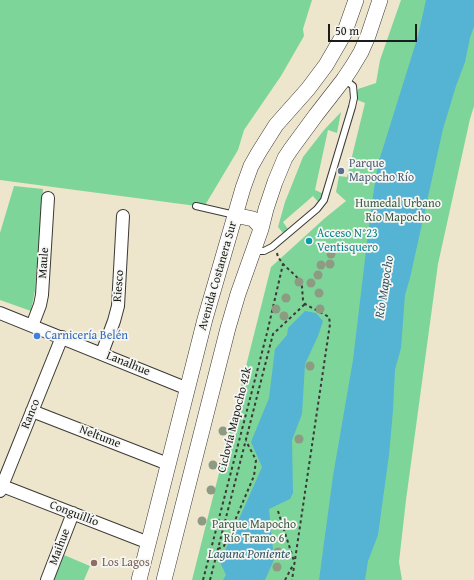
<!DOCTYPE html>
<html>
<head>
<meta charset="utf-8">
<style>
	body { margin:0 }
	#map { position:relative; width:474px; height:580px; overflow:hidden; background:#ede6cc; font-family:"Gentium Book Plus",serif }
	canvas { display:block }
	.scale { position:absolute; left:328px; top:24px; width:89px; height:18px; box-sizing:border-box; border:2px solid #1c1c1c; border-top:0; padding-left:5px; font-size:12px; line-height:14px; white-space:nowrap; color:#1c1c1c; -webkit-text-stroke:3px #f6f6f2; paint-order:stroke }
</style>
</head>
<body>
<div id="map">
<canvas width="474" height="580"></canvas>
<div class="scale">50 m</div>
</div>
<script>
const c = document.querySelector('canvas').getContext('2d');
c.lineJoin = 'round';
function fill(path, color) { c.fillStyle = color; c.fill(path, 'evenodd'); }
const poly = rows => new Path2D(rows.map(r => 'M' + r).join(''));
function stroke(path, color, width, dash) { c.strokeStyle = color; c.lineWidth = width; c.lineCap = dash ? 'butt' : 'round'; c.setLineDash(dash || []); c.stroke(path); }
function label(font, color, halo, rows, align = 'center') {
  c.font = font + ' "Gentium Book Plus",serif'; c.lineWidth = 3.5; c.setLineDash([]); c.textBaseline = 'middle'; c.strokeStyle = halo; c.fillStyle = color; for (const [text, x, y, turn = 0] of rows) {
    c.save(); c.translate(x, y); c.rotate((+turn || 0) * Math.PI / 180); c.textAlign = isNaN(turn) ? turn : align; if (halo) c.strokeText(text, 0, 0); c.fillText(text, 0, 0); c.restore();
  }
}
fill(poly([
	[0,0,312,0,303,29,304,36,281,76,244,130,238,150,204,207,0,180],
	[401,0,474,0,474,106,470,119,438,264,406,500,399,562,402,580,192,580,271,267,325,218,346,201,336,192,339,176,347,177,365,103,355,99,358,89,376,83,380,60],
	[341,112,337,133,328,130,315,190,324,194,321,201,319,203,313,196,283,222,288,229,283,233,278,227,285,202,303,157,324,130],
	[14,186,43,189,35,290,31,311,0,300,0,233],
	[64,555,90,566,84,580,54,580]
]), '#7ed599');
fill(poly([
	[426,0,474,0,474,26,470,38,465,62,456,86,443,129,410,278,405,295,401,348,395,370,393,410,389,455,378,535,368,561,365,580,319,580,333,476,353,360,371,209,378,164,418,36],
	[305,311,316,313,323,321,318,336,305,364,302,414,292,440,293,493,290,499,269,509,274,560,265,580,223,580,226,575,220,562,262,467,251,442,269,398,275,349,287,335,288,328]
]), '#55b3d4');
const service = poly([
	[196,206,235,215],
	[255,251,264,251,272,247,317,209,324,200,352,107,354,98,353,86,344,79]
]);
const minor = poly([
	[0,313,188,389],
	[32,326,40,305,42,295,48,198],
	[102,353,114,321,118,306,123,216],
	[32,411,168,464],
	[0,485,149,543],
	[0,491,62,337],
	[47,580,73,513]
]);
const tertiary = poly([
	[235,215,253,219,258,224,261,229],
	[139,580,205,319,243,188,251,166,259,152,276,125,308,89,326,65,344,34,356,0],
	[164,580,228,328,238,294,261,229,266,209,275,182,285,158,291,149,316,115,344,79,352,67,361,52,368,36,380,0]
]);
stroke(service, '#3b3a36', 8);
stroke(minor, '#3b3a36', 14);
stroke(tertiary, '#3b3a36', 16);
stroke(poly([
	[277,253,278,257,283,264,301,281,302,287,303,300,305,304,329,317,330,324,292,580],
	[278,511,294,561],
	[218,549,224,546,254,476,256,460,246,441],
	[203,580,267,333,283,264],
	[210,580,273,334,305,304],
	[285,580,293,565]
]), '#3b3a36', 2, [3, 3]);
stroke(service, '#fff', 6);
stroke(minor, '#fff', 12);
stroke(tertiary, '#fff', 15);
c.fillStyle = '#8d9b83';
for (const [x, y] of [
	[331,254],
	[330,264],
	[321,265],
	[318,275],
	[299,282],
	[311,283],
	[319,293],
	[286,298],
	[276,309],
	[320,309],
	[284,316],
	[310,366],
	[223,431],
	[299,439],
	[213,465],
	[211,490],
	[202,521],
	[278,552],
	[277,567]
]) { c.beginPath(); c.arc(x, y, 4.5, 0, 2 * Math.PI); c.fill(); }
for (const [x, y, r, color] of [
	[341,171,4,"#5c6f8a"],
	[309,241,4,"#0f9aa8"],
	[37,336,4,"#3f7fe0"],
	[94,563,4,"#8d6e63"]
]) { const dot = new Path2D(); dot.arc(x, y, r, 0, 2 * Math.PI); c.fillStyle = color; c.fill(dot); stroke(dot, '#f6f6f2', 1.5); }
label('12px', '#4e5e75', '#f6f6f2', [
	["Parque",349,164],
	["Mapocho Río",349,178]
], 'left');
label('12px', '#3e5d48', '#f6f6f2', [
	["Humedal Urbano",398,204],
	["Río Mapocho",398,218],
	["Parque Mapocho",254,525],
	["Río Tramo 6",254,539]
]);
label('12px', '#0d838f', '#f6f6f2', [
	["Acceso N°23",317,234],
	["Ventisquero",317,248]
], 'left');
label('12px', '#1c1c1c', '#f6f6f2', [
	["Maule",44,263,-86],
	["Avenida Costanera Sur",218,276,-74],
	["Riesco",119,286,-86],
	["Lanalhue",128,364,22],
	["Ranco",31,414,-68],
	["Ciclovía Mapocho 42k",235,420,-76],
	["Neltume",100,437,21],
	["Conguillío",74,514,21],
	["Maihue",60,547,-69]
]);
label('12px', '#366cbe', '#f6f6f2', [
	["Carnicería Belén",45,336]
], 'left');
label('12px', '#785e54', '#f6f6f2', [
	["Los Lagos",102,563]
], 'left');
label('italic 13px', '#335866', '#f6f6f2', [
	["Río Mapocho",385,287,-81],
	["Laguna Poniente",249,555]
]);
</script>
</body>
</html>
